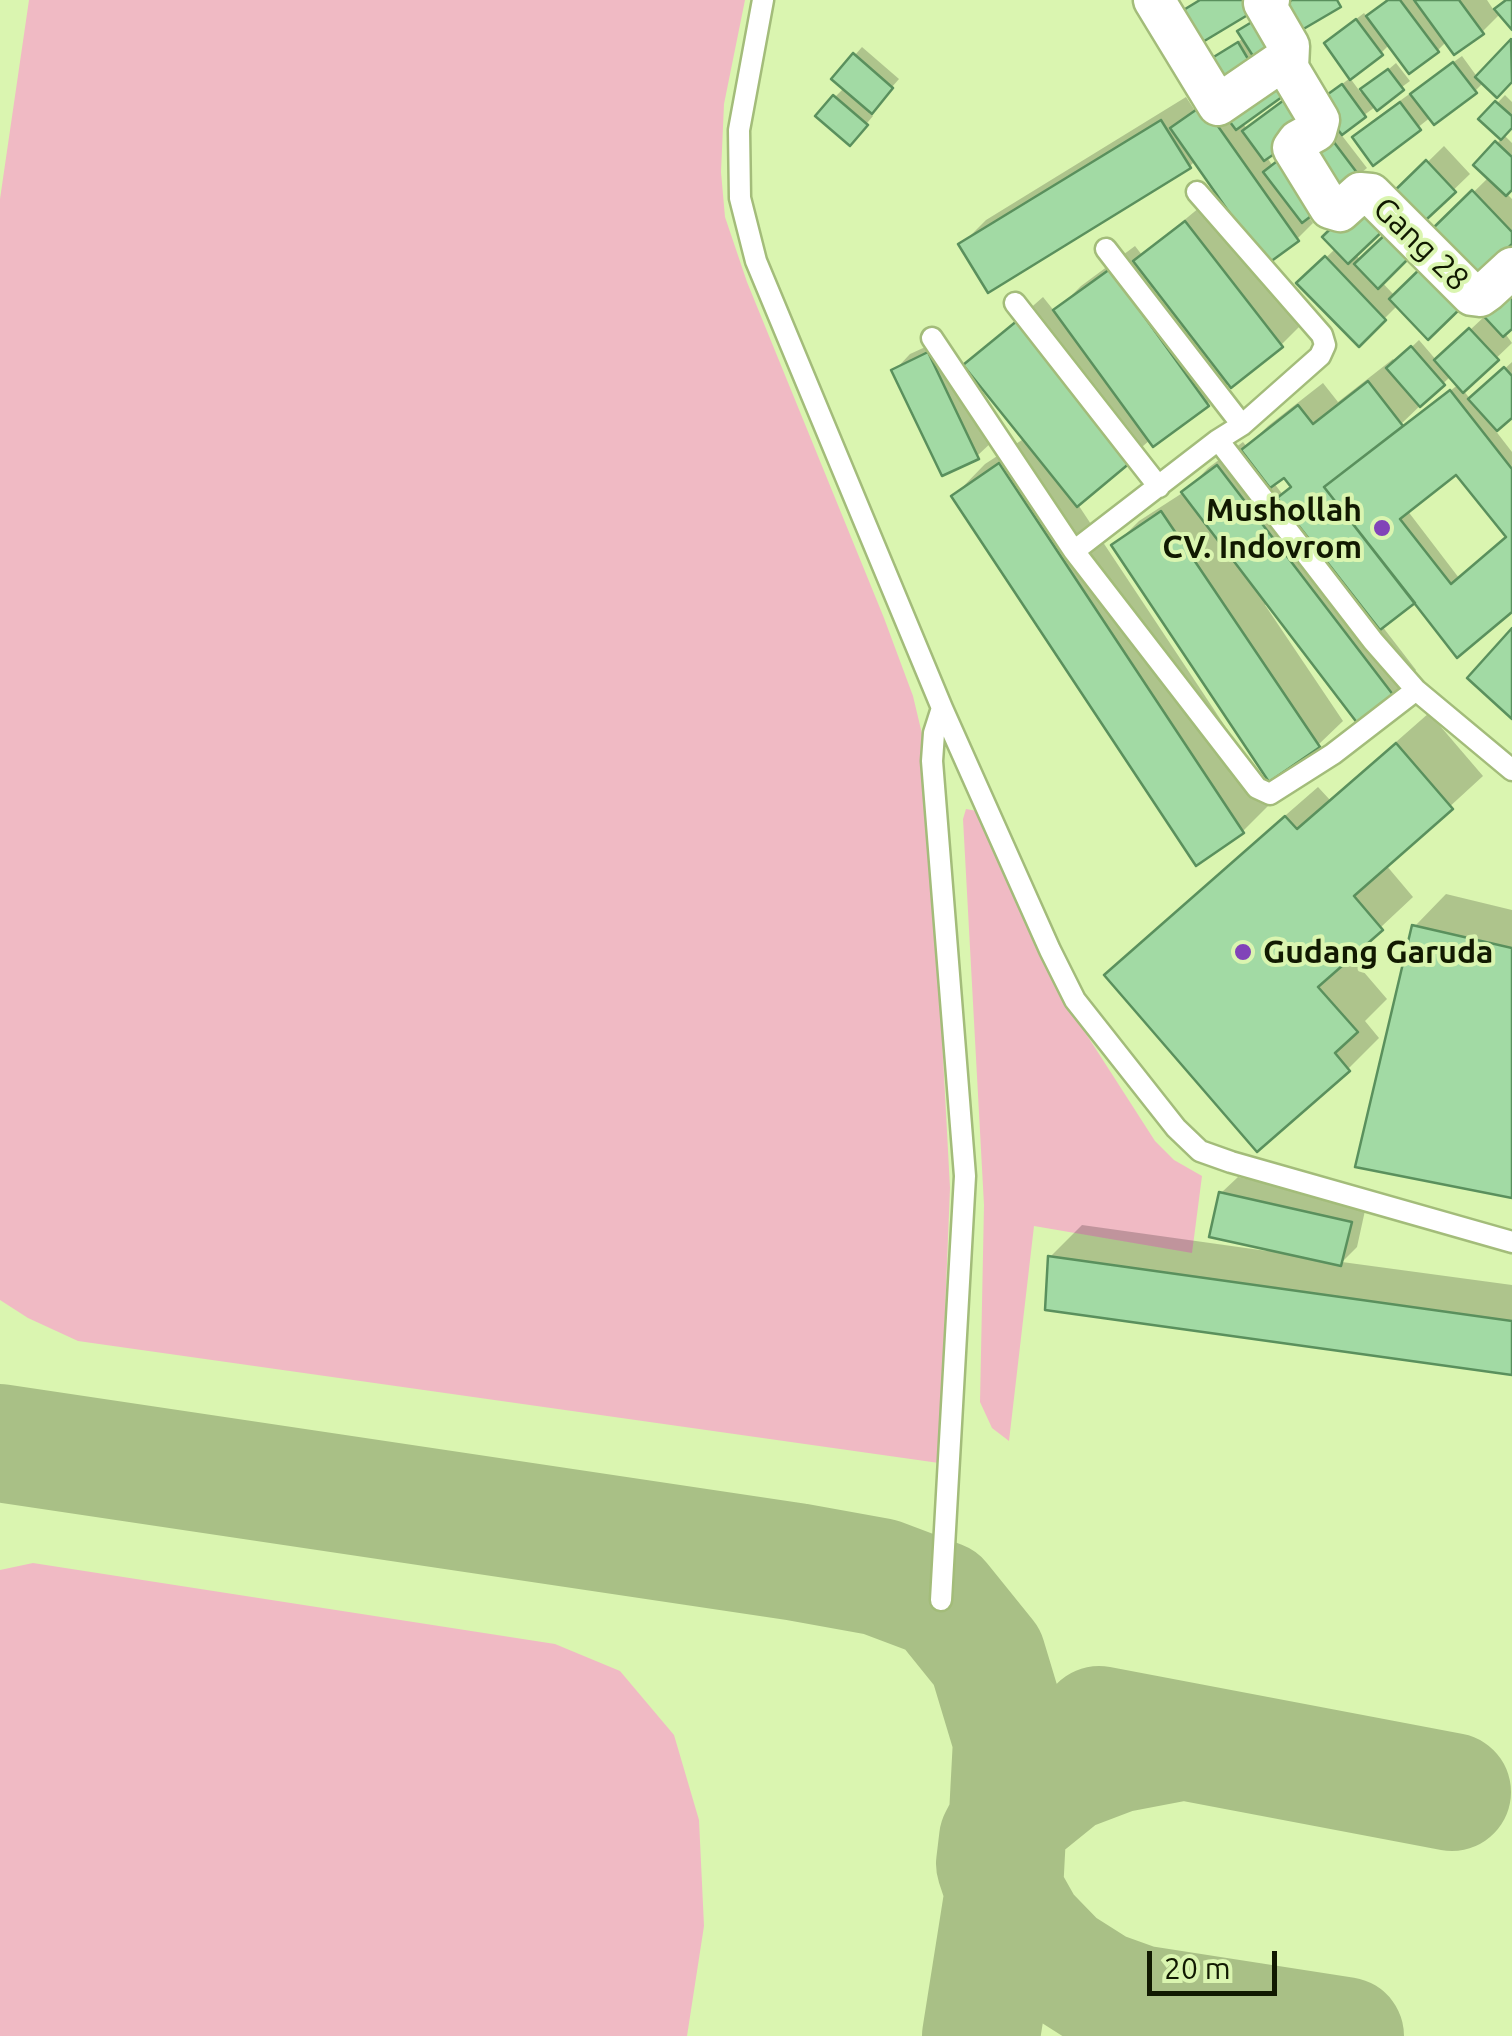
<!DOCTYPE html>
<html>
<head>
<meta charset="utf-8">
<style>
	body { margin:0 }
	#map { position:relative; width:1512px; height:2036px; overflow:hidden; background:#daf5b0; font-family:Ubuntu,sans-serif }
	canvas { display:block }
	.scale { position:absolute; left:1147px; top:1951px; width:130px; height:45px; box-sizing:border-box; border:5px solid #111901; border-top:0; padding-left:12px; font-size:30px; line-height:35px; white-space:nowrap; color:#111901; -webkit-text-stroke:8px #daf5b0; paint-order:stroke }
</style>
</head>
<body>
<div id="map">
<canvas width="1512" height="2036"></canvas>
<div class="scale">20 m</div>
</div>
<script>
const c = document.querySelector('canvas').getContext('2d');
c.lineJoin = 'round';
function fill(path, color) { c.fillStyle = color; c.fill(path, 'evenodd'); }
const poly = rows => new Path2D(rows.map(r => 'M' + r).join(''));
function stroke(path, color, width, dash) { c.strokeStyle = color; c.lineWidth = width; c.lineCap = dash ? 'butt' : 'round'; c.setLineDash(dash || []); c.stroke(path); }
function label(font, color, halo, rows, align = 'center') {
  c.font = font + ' Ubuntu,sans-serif'; c.lineWidth = 8; c.setLineDash([]); c.textBaseline = 'middle'; c.strokeStyle = halo; c.fillStyle = color; for (const [text, x, y, turn = 0] of rows) {
    c.save(); c.translate(x, y); c.rotate((+turn || 0) * Math.PI / 180); c.textAlign = isNaN(turn) ? turn : align; if (halo) c.strokeText(text, 0, 0); c.fillText(text, 0, 0); c.restore();
  }
}
fill(poly([
	[29,0,745,0,724,104,721,172,725,217,747,282,884,618,913,696,927,755,950,1188,939,1463,78,1341,28,1318,0,1300,0,199],
	[966,809,977,811,983,820,1033,939,1063,998,1155,1141,1174,1160,1202,1176,1192,1253,1034,1226,1009,1441,992,1428,980,1402,984,1205,963,819],
	[33,1563,555,1644,620,1671,674,1735,699,1820,704,1926,687,2036,0,2036,0,1570]
]), '#f0bac4');
fill(poly([
	[1386,0,1487,0,1495,12,1507,0,1512,0,1512,26,1501,13,1482,32,1447,41,1437,51,1390,44,1381,53,1334,36,1364,13,1368,18],
	[1273,8,1255,52,1260,60,1242,122,1313,223,1297,239,1196,160,1190,166,961,245,986,220,1186,97,1194,109,1218,92,1209,59,1244,38,1240,31],
	[1512,42,1512,79,1497,95,1484,82,1475,91,1431,117,1374,162,1356,137,1372,121,1462,56,1478,78],
	[862,47,899,79,869,113,873,116,857,135,835,97,844,88,855,55],
	[1396,63,1410,81,1340,133,1367,168,1335,194,1328,95,1350,78,1361,93],
	[1505,95,1512,102,1512,125,1503,134,1512,143,1512,187,1506,193,1512,199,1512,241,1398,305,1359,344,1300,283,1336,248,1355,254,1395,296,1443,249,1430,235,1489,177,1476,165,1502,138,1482,119],
	[1444,146,1470,174,1414,228,1388,201],
	[1211,198,1305,321,1281,345,1230,382,1207,404,1150,440,1077,503,1274,800,1243,831,954,496,985,464,1025,438,966,365,1043,297,1055,312,1081,286,1135,246,1142,255],
	[1486,315,1512,325,1504,332,1512,343,1463,390,1471,400,1512,362,1512,414,1495,430,1512,452,1512,608,1415,600,1382,626,1416,670,1392,695,1268,603,1265,605,1343,721,1318,745,1114,546,1139,521,1187,490,1208,468,1243,442,1247,447,1268,426,1323,383,1338,402,1393,359,1396,362,1419,340,1437,361],
	[1451,376,1459,384,1401,429,1399,426],
	[1457,472,1508,537,1459,578,1407,510],
	[1284,474,1292,486,1283,495,1274,483],
	[945,338,994,440,977,456,894,371,910,354],
	[1429,713,1483,776,1386,865,1413,897,1350,956,1387,999,1365,1021,1379,1038,1348,1069,1107,975,1139,943,1318,787,1330,800],
	[1446,894,1512,910,1512,1196,1415,926],
	[1238,1177,1366,1206,1357,1247,1342,1262,1512,1285,1512,1372,1050,1257,1082,1225,1267,1251,1268,1247,1221,1193]
]), '#0003');
stroke(poly([
	[0,1443,797,1562,880,1577,941,1600,987,1657,1012,1740,1004,1891,981,2036],
	[1099,1725,1452,1792],
	[1179,1742,1116,1754,1066,1773,1008,1820,998,1839,995,1864,1004,1891,1026,1930,1059,1964,1100,1990,1139,2004,1345,2036]
]), '#a9c086', 118);
const building = poly([
	[1200,0,1244,0,1251,13,1191,49,1172,17,1200,0],
	[1292,0,1337,0,1341,7,1300,31,1284,5,1292,0],
	[1388,0,1400,0,1439,52,1409,74,1366,16,1388,0],
	[1414,0,1459,0,1484,34,1454,55,1414,0],
	[1506,0,1512,0,1512,30,1494,9,1506,0],
	[1265,14,1280,39,1253,56,1237,31,1265,14],
	[1356,19,1383,55,1350,80,1324,43,1356,19],
	[1511,39,1512,82,1497,98,1475,77,1511,39],
	[1238,42,1254,69,1215,92,1199,66,1238,42],
	[853,53,893,88,872,114,831,79,853,53],
	[1453,62,1477,93,1434,125,1410,94,1453,62],
	[1279,68,1293,89,1236,130,1221,110,1279,68],
	[1388,69,1404,90,1377,111,1360,89,1388,69],
	[1342,84,1366,117,1342,135,1317,102,1342,84],
	[833,95,868,125,850,146,815,116,833,95],
	[1284,100,1306,132,1264,161,1242,131,1284,100],
	[1495,101,1512,116,1512,128,1501,140,1478,119,1495,101],
	[1400,102,1421,130,1373,166,1352,137,1400,102],
	[1203,105,1299,241,1266,265,1170,128,1203,105],
	[1161,120,1191,168,988,293,958,244,1161,120],
	[1327,133,1361,178,1335,197,1301,152,1327,133],
	[1495,141,1512,157,1512,190,1506,196,1473,165,1495,141],
	[1285,155,1323,207,1302,223,1263,172,1285,155],
	[1426,160,1456,192,1414,231,1384,201,1426,160],
	[1472,190,1512,232,1512,244,1472,283,1426,235,1472,190],
	[1361,199,1387,227,1348,264,1322,237,1361,199],
	[1185,221,1283,347,1231,388,1133,261,1185,221],
	[1389,231,1412,255,1378,289,1354,264,1389,231],
	[1325,256,1386,320,1359,347,1296,283,1325,256],
	[1426,263,1465,304,1428,340,1389,299,1426,263],
	[1110,269,1209,406,1153,447,1053,310,1110,269],
	[1512,277,1512,329,1503,337,1477,309,1512,277],
	[1018,320,1131,462,1077,507,963,365,1018,320],
	[1469,328,1499,360,1463,393,1434,360,1469,328],
	[1411,346,1445,385,1420,407,1386,368,1411,346],
	[928,352,979,459,942,476,891,370,928,352],
	[1504,367,1512,376,1512,418,1497,431,1468,399,1504,367],
	[1368,381,1403,426,1324,487,1415,603,1380,630,1277,498,1291,487,1284,478,1270,488,1241,450,1298,405,1313,424,1368,381],
	[1450,390,1512,469,1512,612,1457,658,1324,487,1450,390],
	[1456,475,1506,537,1451,584,1400,519,1456,475],
	[999,463,1244,833,1196,866,951,496,999,463],
	[1217,465,1394,696,1358,724,1181,492,1217,465],
	[1161,511,1320,747,1269,782,1111,545,1161,511],
	[1512,628,1512,719,1467,678,1512,628],
	[1396,743,1453,809,1354,896,1383,930,1318,987,1358,1032,1335,1053,1350,1071,1257,1152,1104,975,1285,816,1297,829,1396,743],
	[1412,925,1512,948,1512,1198,1355,1167,1412,925],
	[1219,1192,1352,1222,1341,1266,1209,1237,1219,1192],
	[1048,1256,1512,1321,1512,1375,1045,1310,1048,1256]
]);
fill(building, '#a2daa4');
stroke(building, '#5a905d', 2.5);
const lane = poly([
	[763,0,739,130,740,198,756,261,942,708,934,733,932,761,965,1176,941,1600],
	[1197,192,1322,335,1325,345,1320,356,1242,425,1218,440,1373,641,1416,690,1512,770],
	[1106,249,1242,425],
	[1015,303,1159,487],
	[932,338,1074,551],
	[1218,440,1074,551,1257,788,1270,794,1333,754,1416,690],
	[942,708,1050,950,1075,1000,1176,1128,1200,1151,1231,1162,1512,1242]
]);
const street = poly([
	[1154,0,1218,105,1288,57],
	[1269,0,1264,3,1289,46,1288,68,1319,120,1316,131,1298,141,1293,148,1330,208,1340,211,1360,193,1371,194,1472,295,1480,296,1487,291,1512,268]
]);
stroke(lane, '#a3bc7a', 25);
stroke(street, '#a3bc7a', 45);
stroke(lane, '#fff', 20);
stroke(street, '#fff', 40);
for (const [x, y, r, color] of [
	[1382,528,10,"#8143b8"],
	[1243,952,10,"#8143b8"]
]) { const dot = new Path2D(); dot.arc(x, y, r, 0, 2 * Math.PI); c.fillStyle = color; c.fill(dot); stroke(dot, '#daf5b0', 4); }
label('32px', '#111901', '#daf5b0', [
	["Gang 28",1421,244,44]
]);
label('bold 32px', '#111901', '#daf5b0', [
	["Mushollah",1362,510],
	["CV. Indovrom",1362,547],
	["Gudang Garuda",1263,952,"left"]
], 'right');
</script>
</body>
</html>
